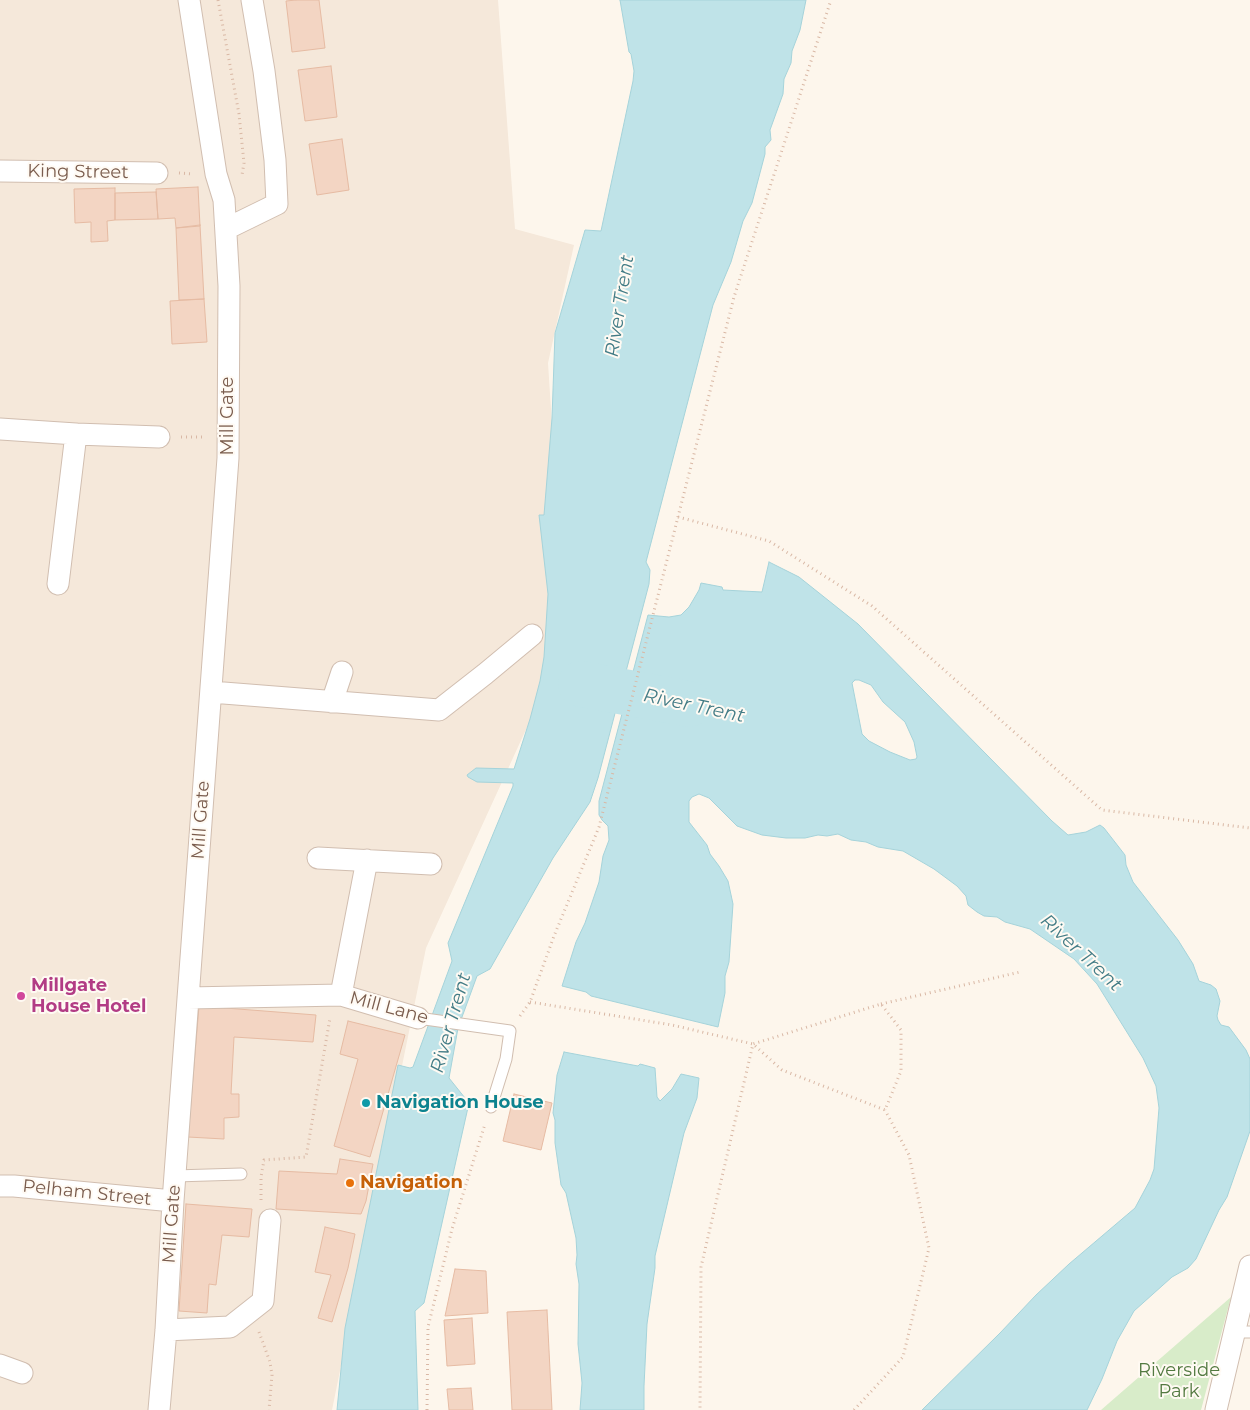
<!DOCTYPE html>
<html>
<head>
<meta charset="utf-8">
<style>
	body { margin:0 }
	canvas { display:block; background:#fdf6ec }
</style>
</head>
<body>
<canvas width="1250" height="1410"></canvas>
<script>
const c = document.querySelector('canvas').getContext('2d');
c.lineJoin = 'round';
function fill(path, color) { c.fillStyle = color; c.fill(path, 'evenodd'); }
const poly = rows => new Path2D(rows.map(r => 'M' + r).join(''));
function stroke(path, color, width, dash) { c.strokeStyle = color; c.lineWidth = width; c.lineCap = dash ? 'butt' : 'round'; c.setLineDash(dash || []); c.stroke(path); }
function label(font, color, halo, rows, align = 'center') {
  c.font = font + ' Montserrat,sans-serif'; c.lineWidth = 4; c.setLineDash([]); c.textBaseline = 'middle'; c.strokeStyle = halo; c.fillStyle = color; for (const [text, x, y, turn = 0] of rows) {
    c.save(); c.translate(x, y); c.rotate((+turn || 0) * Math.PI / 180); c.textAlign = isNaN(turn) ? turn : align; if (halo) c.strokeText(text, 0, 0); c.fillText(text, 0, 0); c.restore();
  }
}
fill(poly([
	[0,0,498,0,515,229,574,245,548,363,566,642,426,948,332,1410,0,1410]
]), '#f5e8da');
fill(poly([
	[1231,1297,1201,1410,1101,1410]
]), '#d8ecc9');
const water = poly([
	[620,0,806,0,800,30,792,51,791,63,784,79,783,94,770,130,771,140,765,147,765,154,752,203,743,221,731,262,713,305,646,562,650,570,649,584,598,778,590,802,553,858,490,969,477,976,458,1028,449,1078,469,1103,424,1303,415,1311,418,1410,337,1410,345,1328,398,1065,410,1068,413,1067,452,961,448,943,513,786,513,783,477,782,468,777,467,775,476,768,514,769,530,719,540,681,544,657,548,594,539,515,544,515,552,418,555,333,585,230,601,231,633,81,634,71,631,54,629,52,620,0],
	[769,562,799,577,858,624,1052,821,1068,835,1086,832,1100,825,1104,828,1125,855,1126,865,1133,882,1178,940,1193,964,1199,981,1211,985,1216,989,1220,1001,1217,1016,1218,1020,1221,1025,1229,1027,1246,1050,1250,1059,1250,1131,1227,1197,1219,1210,1196,1259,1188,1268,1172,1277,1134,1311,1117,1341,1102,1379,1087,1410,922,1410,1000,1333,1036,1295,1069,1264,1135,1208,1150,1180,1154,1169,1159,1108,1156,1086,1143,1058,1097,984,1074,959,1030,929,1005,922,997,917,984,916,977,912,968,905,966,896,957,886,934,869,903,851,878,847,866,842,851,840,838,834,827,836,818,835,805,838,786,838,762,835,737,826,709,798,699,794,692,797,689,801,689,822,707,845,710,854,719,866,728,881,733,904,729,962,725,976,725,993,718,1027,591,996,586,992,562,986,576,942,585,923,599,882,603,856,609,840,608,826,602,820,599,815,599,801,648,615,669,617,681,615,689,607,699,590,701,583,722,587,723,590,762,592,769,562],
	[855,680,859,680,871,685,883,702,905,722,914,742,917,757,916,759,910,760,890,752,869,741,862,734,852,683,855,680],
	[564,1052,638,1066,640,1064,655,1068,657,1097,660,1101,672,1089,681,1074,699,1078,697,1098,684,1133,655,1256,655,1268,647,1324,644,1386,644,1410,580,1410,582,1383,578,1344,579,1284,576,1264,577,1255,576,1238,566,1193,561,1185,555,1143,555,1120,553,1113,557,1075,564,1052]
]);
fill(water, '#bfe3e8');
stroke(water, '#a5d3da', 1);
stroke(poly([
	[581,684,689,704]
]), '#bfe3e8', 46);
const building = poly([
	[296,0,319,0,325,48,292,52,286,1,296,0],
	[331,66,337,117,305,121,298,70,331,66],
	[342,139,349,190,317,195,309,144,342,139],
	[198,187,200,226,176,228,175,218,158,219,156,189,198,187],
	[115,188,115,220,107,221,108,241,91,242,91,222,75,223,74,189,115,188],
	[156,192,158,219,115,220,115,193,156,192],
	[200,225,204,299,179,300,176,228,200,225],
	[204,299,207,342,172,344,170,301,204,299],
	[199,1006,316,1015,313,1042,234,1037,231,1094,239,1094,239,1117,224,1118,224,1139,188,1137,199,1006],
	[348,1021,405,1035,370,1157,334,1146,358,1059,340,1054,348,1021],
	[514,1094,552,1103,541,1150,503,1141,514,1094],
	[340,1159,373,1164,366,1201,361,1214,276,1209,279,1171,337,1174,340,1159],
	[186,1204,252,1209,249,1237,222,1235,216,1285,209,1284,207,1313,179,1311,186,1204],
	[325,1227,355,1234,348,1268,332,1322,318,1318,331,1275,315,1272,325,1227],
	[455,1269,486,1271,488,1313,445,1316,455,1269],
	[547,1310,552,1410,512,1410,507,1312,547,1310],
	[472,1318,475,1364,447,1366,444,1320,472,1318],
	[471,1388,473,1410,449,1410,447,1389,471,1388]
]);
fill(building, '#f3d5c3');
stroke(building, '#e6bba3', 1);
const lane = poly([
	[418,1018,510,1031,506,1059,491,1107],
	[175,1176,241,1174],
	[1233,1332,1250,1332]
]);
const street = poly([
	[0,171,157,173],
	[226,229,277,204,275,160,264,71,252,0],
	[0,429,76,434,159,437],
	[58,584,76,434],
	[211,692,439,710,485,674,532,635],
	[332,702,342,672],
	[318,858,431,864],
	[341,995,367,860],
	[188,998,341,995,418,1018],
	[0,1186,14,1186,173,1201],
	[166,1330,230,1327,263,1301,270,1220],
	[0,1365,22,1373],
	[159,1410,166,1330,173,1201,228,458,229,286,224,200,216,174,189,0],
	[1216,1410,1250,1266]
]);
stroke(lane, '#d1beb0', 13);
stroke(street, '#d1beb0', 23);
stroke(poly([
	[218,0,239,114,244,163,242,175],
	[179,173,193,174],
	[181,437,205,437],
	[678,517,769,541,872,606,1102,810,1250,828],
	[530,1002,672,1025,753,1044,782,1070,885,1110,901,1071,901,1030,881,1004,753,1044,701,1267,700,1410],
	[881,1004,1020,972],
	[520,1016,530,1002,554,936,599,827,734,297,831,0],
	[261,1200,261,1177,264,1160,306,1157,330,1018],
	[259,1332,270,1362,272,1375,269,1410],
	[427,1410,428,1327,452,1229,485,1124],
	[854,1410,903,1357,929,1248,909,1155,885,1110]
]), '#d9b8a5', 3, [1, 4]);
stroke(lane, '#fff', 11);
stroke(street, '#fff', 21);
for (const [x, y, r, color] of [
	[21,996,5,"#d1479c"],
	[366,1103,5,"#0f9aa8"],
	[350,1183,5,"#e8710a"]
]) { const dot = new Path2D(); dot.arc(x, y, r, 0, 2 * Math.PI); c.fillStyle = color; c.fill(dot); stroke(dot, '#fffaf3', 2); }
label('18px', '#7a5c4d', '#fffaf3', [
	["King Street",78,172,1],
	["Mill Gate",228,416,-90],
	["Mill Gate",201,820,-86],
	["Mill Lane",389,1008,15],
	["Pelham Street",87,1193,6],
	["Mill Gate",172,1224,-86]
]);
label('bold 18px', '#b23c85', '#fffaf3', [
	["Millgate",31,986],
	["House Hotel",31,1007]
], 'left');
label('bold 18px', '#0d838f', '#fffaf3', [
	["Navigation House",376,1103]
], 'left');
label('bold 18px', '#c56008', '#fffaf3', [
	["Navigation",360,1183]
], 'left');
label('18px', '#537a41', '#fffaf3', [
	["Riverside",1179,1371],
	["Park",1179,1392]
]);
label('italic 19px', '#437c86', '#fffaf3', [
	["River Trent",620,306,-81],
	["River Trent",694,706,12],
	["River Trent",1081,953,43],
	["River Trent",451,1023,-74]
]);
</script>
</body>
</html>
